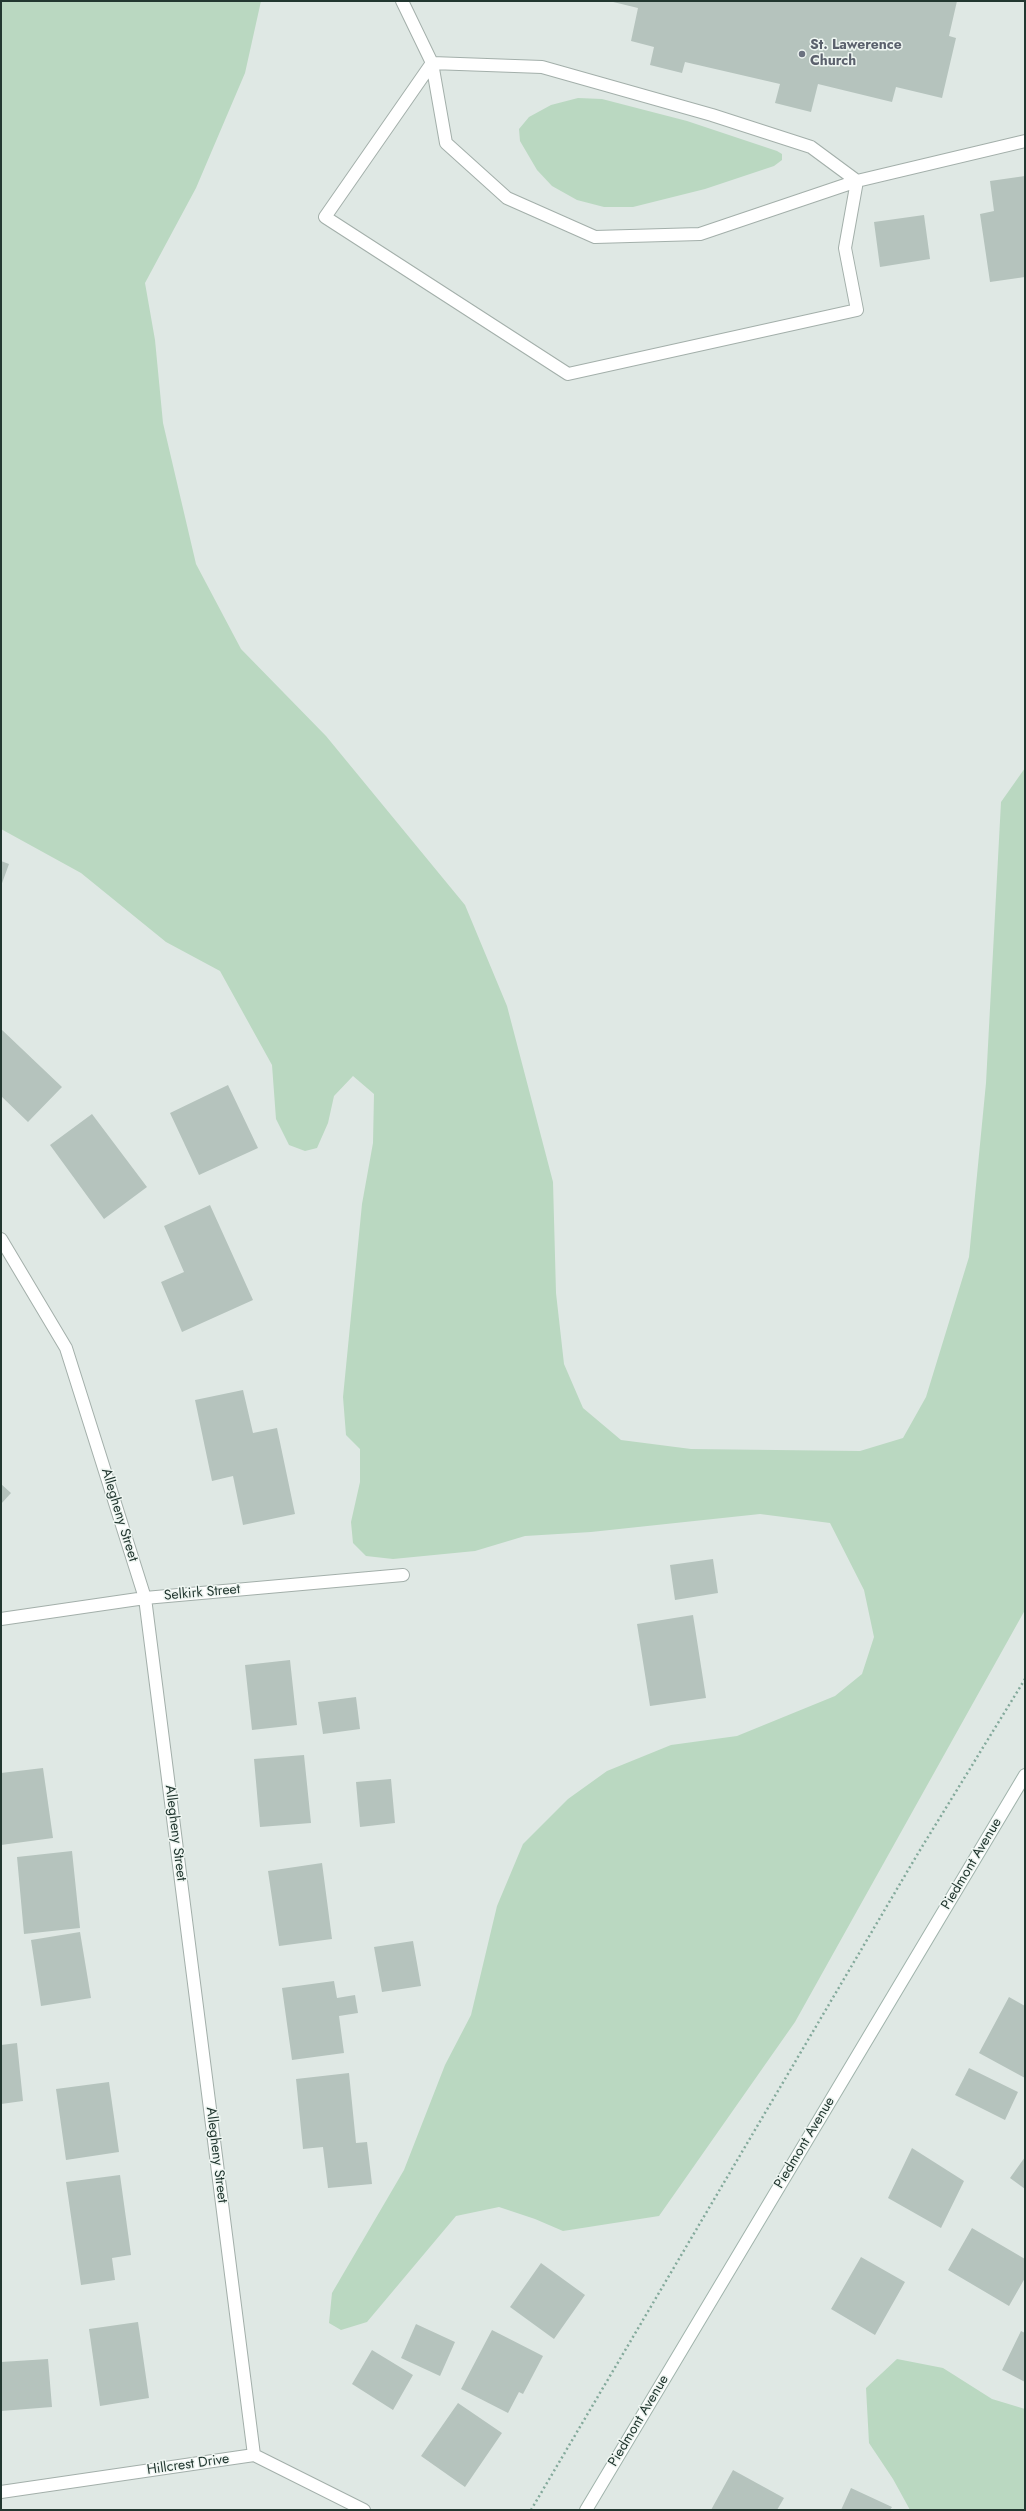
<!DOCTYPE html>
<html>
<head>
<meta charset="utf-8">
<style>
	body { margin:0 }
	#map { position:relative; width:1026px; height:2511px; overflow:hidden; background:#dfe8e4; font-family:Jost,sans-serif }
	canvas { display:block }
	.frame { position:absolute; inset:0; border:2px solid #223730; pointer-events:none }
</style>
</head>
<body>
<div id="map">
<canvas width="1026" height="2511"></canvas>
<div class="frame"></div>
</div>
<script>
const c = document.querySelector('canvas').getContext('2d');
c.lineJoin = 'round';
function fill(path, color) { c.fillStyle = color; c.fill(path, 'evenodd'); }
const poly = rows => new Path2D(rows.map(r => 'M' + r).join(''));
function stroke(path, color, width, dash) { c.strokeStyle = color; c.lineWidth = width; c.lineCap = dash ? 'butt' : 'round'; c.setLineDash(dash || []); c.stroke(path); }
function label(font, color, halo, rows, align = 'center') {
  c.font = font + ' Jost,sans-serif'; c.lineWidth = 3; c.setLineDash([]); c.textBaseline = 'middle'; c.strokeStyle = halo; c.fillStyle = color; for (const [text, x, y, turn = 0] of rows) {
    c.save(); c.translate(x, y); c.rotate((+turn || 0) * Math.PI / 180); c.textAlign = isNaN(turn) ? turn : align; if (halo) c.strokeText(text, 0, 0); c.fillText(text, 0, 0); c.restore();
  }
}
fill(poly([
	[1,1,261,1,245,73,196,188,145,283,155,340,163,423,196,564,241,649,326,736,465,905,507,1006,553,1182,556,1293,564,1364,583,1408,621,1440,691,1449,860,1451,903,1438,926,1397,969,1257,986,1083,1001,802,1025,768,1025,1610,795,2022,659,2216,563,2231,535,2219,499,2207,456,2216,367,2322,341,2330,329,2323,332,2293,404,2170,445,2065,471,2015,497,1906,523,1844,568,1799,607,1771,671,1745,737,1736,835,1696,862,1674,874,1637,864,1590,830,1523,760,1514,591,1532,525,1536,475,1551,393,1559,366,1556,353,1543,351,1522,360,1482,360,1449,346,1435,343,1397,362,1204,373,1143,374,1094,353,1076,334,1096,328,1123,317,1148,305,1151,289,1145,276,1119,272,1065,220,971,166,942,81,873,1,829],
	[578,98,602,99,687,121,777,151,782,154,782,160,774,166,705,189,633,207,604,207,577,200,552,186,537,170,520,141,519,129,529,117,551,105],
	[897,2359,943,2368,992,2399,1025,2409,1025,2510,910,2510,893,2479,869,2443,866,2388]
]), '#bad8c1');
fill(poly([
	[609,1,957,1,949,36,956,38,942,98,896,87,892,102,818,84,811,112,775,103,780,84,685,62,682,73,650,65,654,47,631,41,638,8],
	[1025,176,1025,277,990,282,980,214,994,211,990,181],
	[924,215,930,259,880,267,874,222],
	[1,861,9,864,1,886],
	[1,1029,62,1087,28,1122,1,1096],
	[228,1085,258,1148,199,1175,170,1113],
	[92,1114,147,1187,104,1219,50,1145],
	[210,1205,253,1300,182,1332,161,1282,184,1272,164,1226],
	[243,1390,253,1433,277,1428,295,1514,243,1525,233,1476,212,1481,195,1400],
	[1,1484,11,1493,1,1504],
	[713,1559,718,1593,675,1600,670,1565],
	[693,1615,706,1698,650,1706,637,1624],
	[290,1660,297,1725,252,1730,245,1665],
	[356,1697,360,1729,323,1734,318,1702],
	[304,1755,311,1823,260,1827,254,1759],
	[43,1768,53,1838,1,1845,1,1773],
	[391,1779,395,1823,360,1827,356,1782],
	[72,1851,80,1928,24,1934,17,1857],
	[322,1863,332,1939,279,1946,268,1871],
	[80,1932,91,1998,41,2006,31,1940],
	[413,1941,421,1986,382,1992,374,1947],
	[334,1981,337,1998,355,1995,358,2013,339,2016,344,2053,292,2060,282,1988],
	[1009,1997,1025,2006,1025,2078,979,2053],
	[17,2043,23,2101,1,2104,1,2045],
	[969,2068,1018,2092,1005,2120,955,2095],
	[349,2073,356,2143,367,2142,372,2184,328,2188,323,2147,303,2149,296,2079],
	[109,2082,119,2152,66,2160,56,2089],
	[912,2148,964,2181,941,2228,888,2198],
	[1025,2157,1025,2189,1010,2178],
	[120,2175,131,2255,112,2258,115,2280,81,2285,66,2182],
	[972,2228,1025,2259,1025,2278,1009,2306,948,2270],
	[861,2257,905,2282,875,2335,831,2309],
	[541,2263,585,2295,554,2339,510,2307],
	[138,2322,149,2398,100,2406,89,2329],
	[416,2324,455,2342,440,2376,401,2358],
	[492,2330,543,2356,523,2394,519,2392,508,2413,461,2389],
	[1021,2331,1025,2333,1025,2382,1002,2370],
	[372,2350,413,2375,393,2410,352,2384],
	[48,2359,52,2407,1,2411,1,2362],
	[458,2403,502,2433,465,2487,421,2456],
	[733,2470,784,2498,777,2510,711,2510],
	[851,2488,892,2507,890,2510,841,2510]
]), '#b5c3bd');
const service = poly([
	[402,1,432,63,446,143,507,198,595,237,700,234,857,181,1025,141],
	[432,63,542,67,712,115,811,147,857,181,845,248,857,310,568,374,325,217,432,63]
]);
const minor = poly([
	[1,1239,66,1348,145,1598,254,2455],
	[1,1619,145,1598,403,1575],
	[1,2492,254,2455,364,2510]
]);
const secondary = poly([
	[586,2510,1025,1775]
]);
stroke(service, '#a3afaa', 14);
stroke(minor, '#a3afaa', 14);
stroke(secondary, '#a0b3ab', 14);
stroke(poly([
	[531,2510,917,1855,1025,1679]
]), '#83a99b', 2.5, [2, 3]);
stroke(service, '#fff', 12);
stroke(minor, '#fff', 12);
stroke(secondary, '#fff', 12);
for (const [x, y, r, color] of [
	[802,54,4,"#6b7280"]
]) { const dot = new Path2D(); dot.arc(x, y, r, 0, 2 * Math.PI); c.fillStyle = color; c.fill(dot); stroke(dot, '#eff6f2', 1.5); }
label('bold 14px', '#5b616d', '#eff6f2', [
	["St. Lawerence",810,46],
	["Church",810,62]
], 'left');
label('14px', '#223730', '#eff6f2', [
	["Allegheny Street",119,1515,73],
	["Selkirk Street",202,1593,-5],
	["Allegheny Street",175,1833,83],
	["Piedmont Avenue",972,1864,-59],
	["Piedmont Avenue",805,2143,-59],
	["Allegheny Street",216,2155,83],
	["Piedmont Avenue",639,2421,-59],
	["Hillcrest Drive",188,2465,-8]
]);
</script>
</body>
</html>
